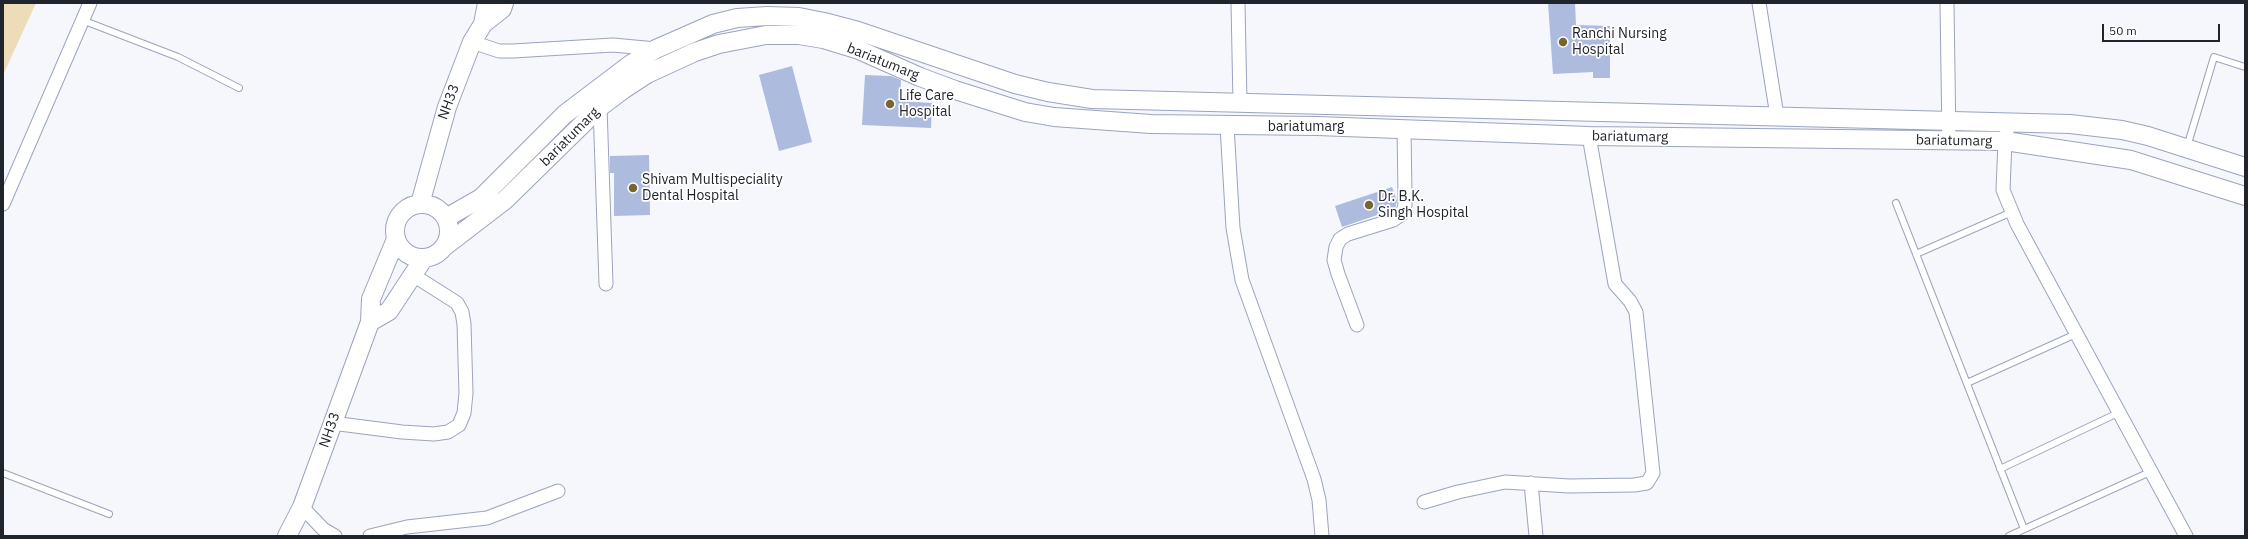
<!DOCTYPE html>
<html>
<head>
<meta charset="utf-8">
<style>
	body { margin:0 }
	#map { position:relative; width:2248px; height:539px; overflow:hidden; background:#f5f7fd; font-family:"IBM Plex Sans",sans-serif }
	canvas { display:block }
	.frame { position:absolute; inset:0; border:4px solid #20242d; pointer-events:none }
	.scale { position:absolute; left:2102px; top:24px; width:118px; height:18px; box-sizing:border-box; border:2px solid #20242d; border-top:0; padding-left:5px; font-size:12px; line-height:14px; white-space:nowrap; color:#20242d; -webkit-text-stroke:3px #fff; paint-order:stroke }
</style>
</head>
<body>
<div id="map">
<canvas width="2248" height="539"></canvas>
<div class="frame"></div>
<div class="scale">50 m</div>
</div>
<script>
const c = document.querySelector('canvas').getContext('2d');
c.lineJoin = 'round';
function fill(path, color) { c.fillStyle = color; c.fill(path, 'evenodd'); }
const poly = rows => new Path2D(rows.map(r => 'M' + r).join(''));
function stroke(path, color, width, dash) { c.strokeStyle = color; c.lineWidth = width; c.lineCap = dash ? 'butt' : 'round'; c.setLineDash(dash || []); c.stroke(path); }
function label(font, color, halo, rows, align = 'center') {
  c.font = font + ' "IBM Plex Sans",sans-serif'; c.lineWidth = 3.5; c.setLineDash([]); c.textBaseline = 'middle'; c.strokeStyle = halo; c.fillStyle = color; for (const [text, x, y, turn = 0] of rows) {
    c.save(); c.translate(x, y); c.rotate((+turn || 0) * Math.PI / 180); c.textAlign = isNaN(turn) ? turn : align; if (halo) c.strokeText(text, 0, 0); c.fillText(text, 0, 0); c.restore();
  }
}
fill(poly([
	[3,3,36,3,3,75]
]), '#ecddb8');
fill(poly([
	[1548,3,1575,3,1576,25,1610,26,1610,78,1593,78,1593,72,1553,74],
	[792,66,812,142,779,151,759,75],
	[865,75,891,76,901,80,900,101,932,103,931,128,862,125],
	[649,155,650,215,614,216,614,173,610,173,610,156],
	[1392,187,1397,201,1395,209,1342,227,1335,206]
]), '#adbbde');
const lane = poly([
	[82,20,178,57,239,88],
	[2187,147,2214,57,2245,67],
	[1896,203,2024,529],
	[1916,254,2012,212],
	[1967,383,2076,334],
	[2000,469,2118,413],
	[3,473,109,514],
	[2009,536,2150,472]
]);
const street = poly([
	[1238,3,1240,103],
	[1759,3,1777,116],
	[1947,3,1949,141],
	[472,42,499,51,513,51,613,45,656,49],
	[600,107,606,284],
	[2009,121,2005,141,2003,190,2017,224,2186,536],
	[1227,126,1233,228,1242,280,1314,479,1319,500,1322,536],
	[3,204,90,3],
	[1357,325,1338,274,1334,260,1336,247,1340,239,1348,234,1393,220,1402,214,1405,205,1405,194,1404,129],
	[332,423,402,432,434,434,448,432,459,425,464,413,466,393,464,324,462,312,457,303,413,275],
	[1531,483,1536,536],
	[1424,502,1458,492,1505,482,1569,486,1634,485,1647,483,1653,473,1636,312,1630,301,1615,284,1589,136],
	[302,507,323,529,335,536],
	[370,536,407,527,487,518,558,491]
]);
const secondary = poly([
	[483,24,502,9,504,3],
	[420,204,447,107,472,42,483,24,487,3],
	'395 231a27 27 0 1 1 54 0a27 27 0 1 1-54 0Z',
	[446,218,481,198,565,114,631,64,656,49,713,24,737,18,767,16,799,17,824,22,858,31,1015,84,1048,92,1092,99,2070,124,2122,130,2148,136,2245,167],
	[445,246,505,200,600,107,624,89,647,74,695,52,719,44,766,35,799,35,823,39,859,50,920,77,955,90,1025,112,1054,117,1151,124,1317,126,1589,136,2005,141,2131,160,2245,196],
	[370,322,389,311,424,258],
	[287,536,302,507,370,322,371,299,396,239]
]);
stroke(lane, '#9ba4bd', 8);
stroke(street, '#9ba4bd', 15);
stroke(secondary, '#9ba4bd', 20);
stroke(lane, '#fff', 6);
stroke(street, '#fff', 13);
stroke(secondary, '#fff', 18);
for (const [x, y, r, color] of [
	[1563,42,5,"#786534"],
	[890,104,5,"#786534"],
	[633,188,5,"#786534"],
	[1369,205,5,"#786534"]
]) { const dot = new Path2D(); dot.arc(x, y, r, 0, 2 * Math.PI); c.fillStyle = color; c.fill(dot); stroke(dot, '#fff', 1.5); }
label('14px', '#20242d', '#fff', [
	["Ranchi Nursing",1572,34],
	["Hospital",1572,50],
	["Life Care",899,96],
	["Hospital",899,112],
	["Shivam Multispeciality",642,180],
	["Dental Hospital",642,196],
	["Dr. B.K.",1378,197],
	["Singh Hospital",1378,213]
], 'left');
label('14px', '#20242d', '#fff', [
	["bariatumarg",883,62,22],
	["NH33",449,102,-70],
	["bariatumarg",1306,127],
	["bariatumarg",570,137,-45],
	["bariatumarg",1630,137,1],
	["bariatumarg",1954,141,1],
	["NH33",330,430,-71]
]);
</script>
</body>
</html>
